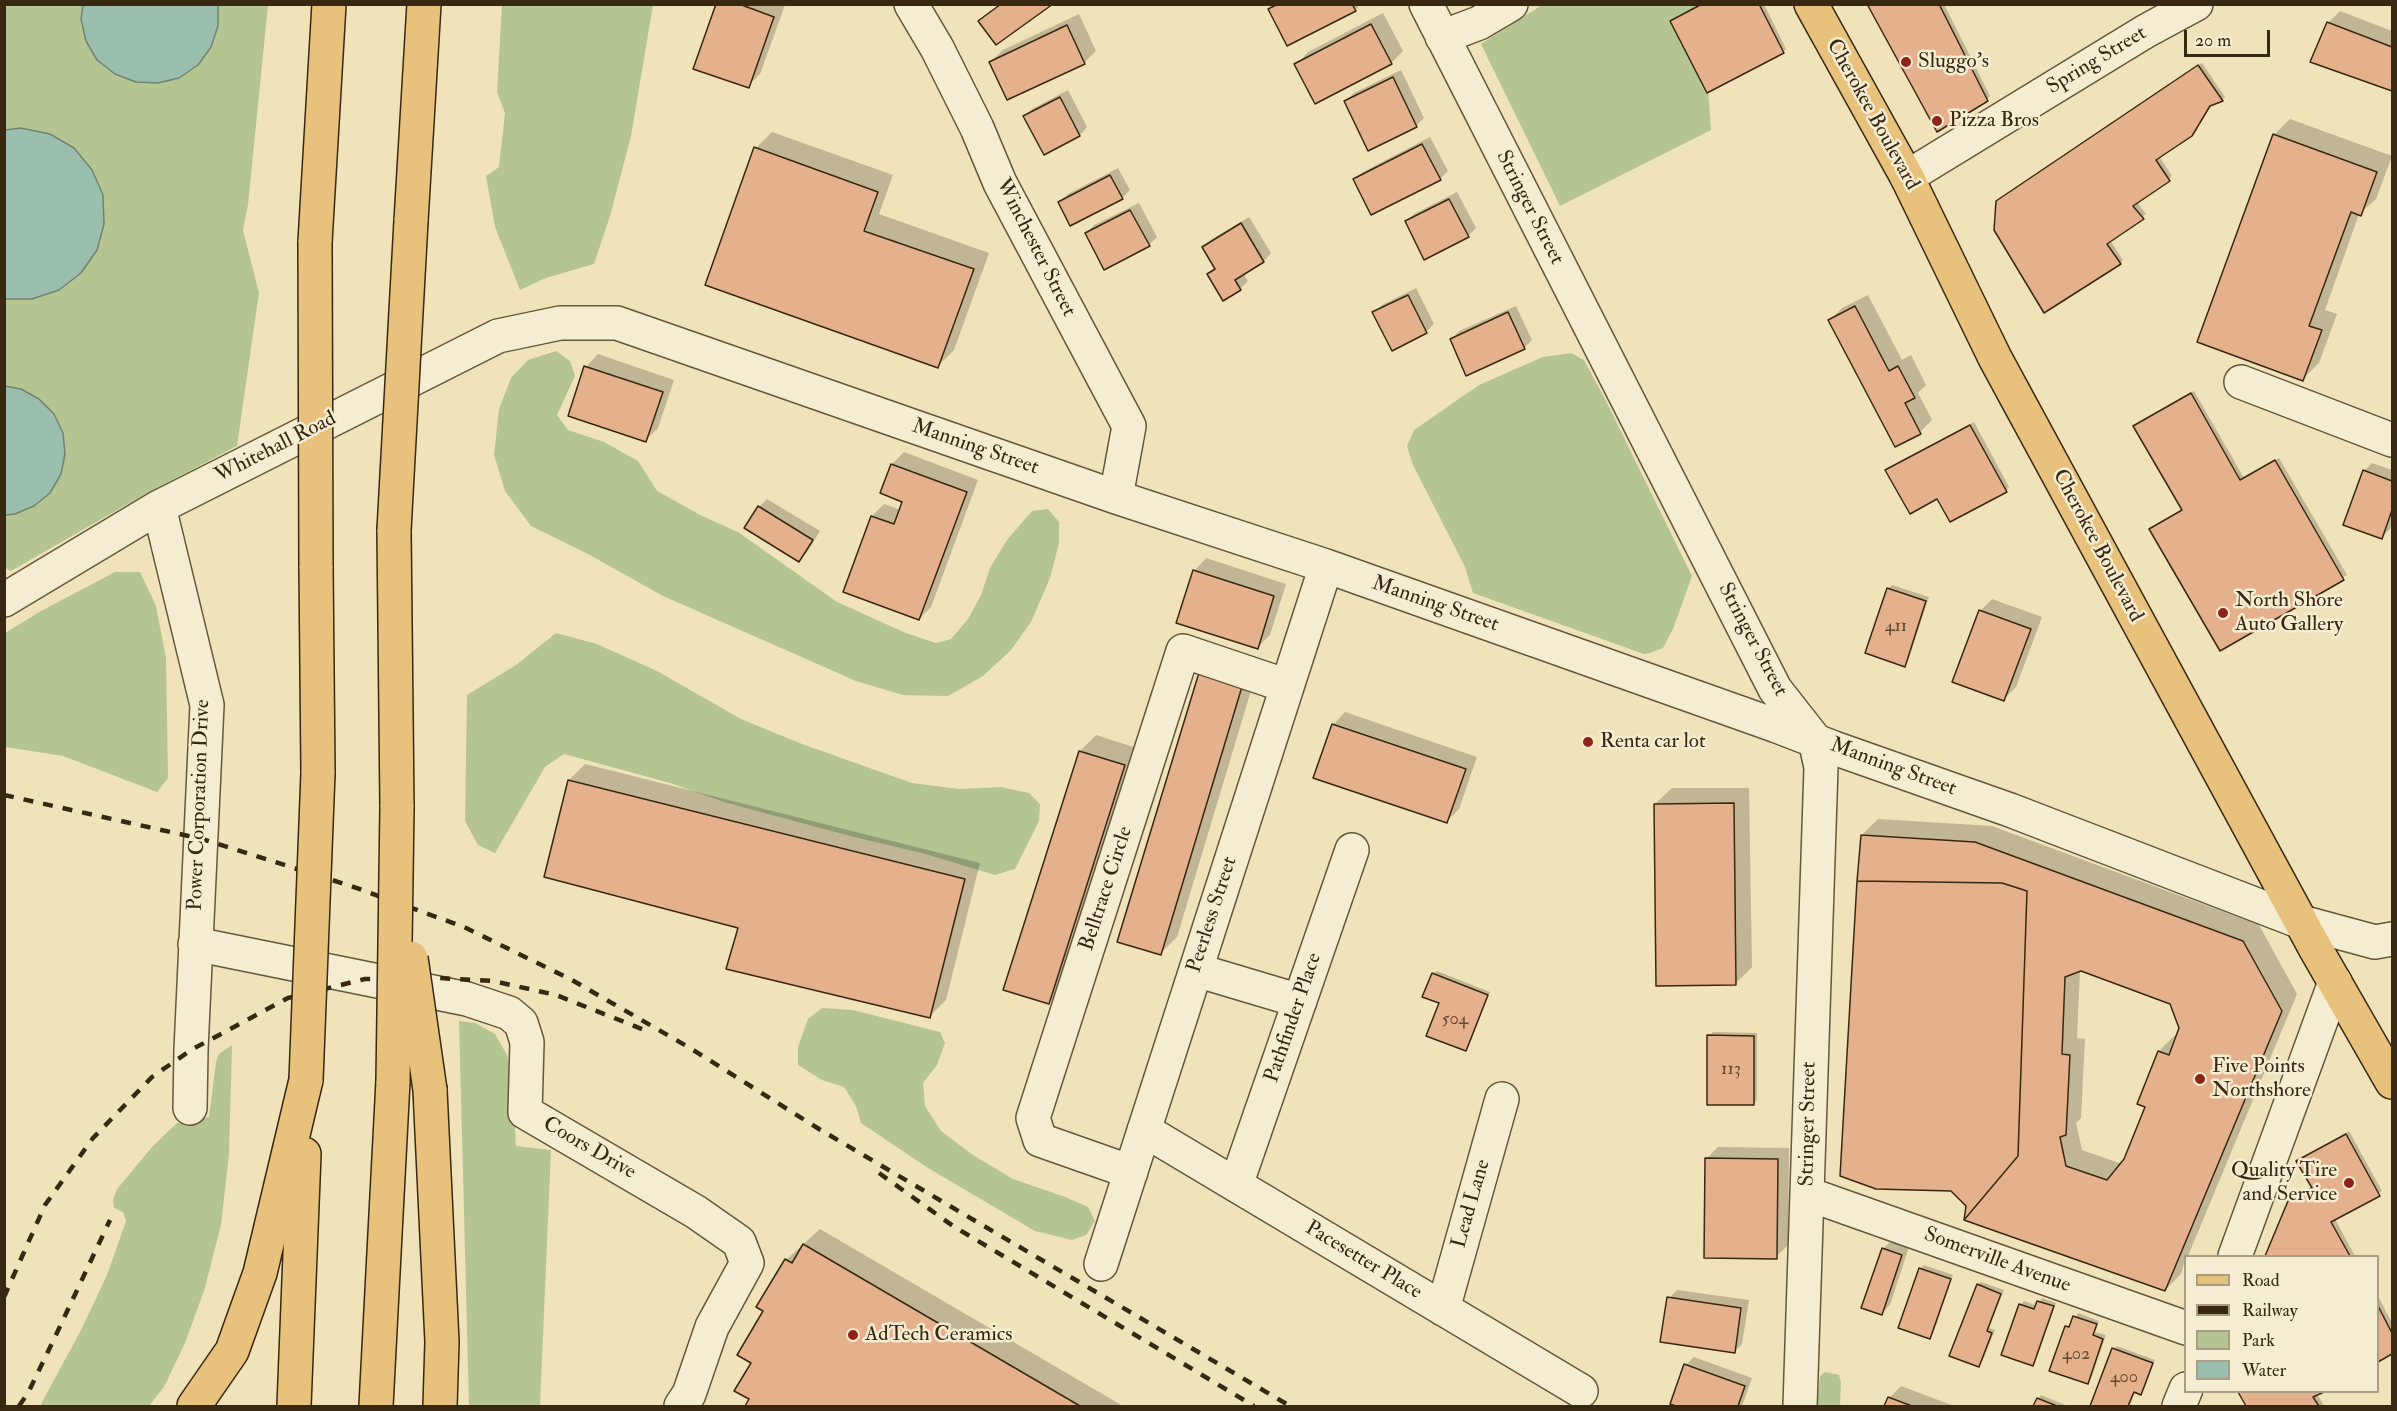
<!DOCTYPE html>
<html>
<head>
<meta charset="utf-8">
<style>
	body { margin:0 }
	#map { position:relative; width:2397px; height:1411px; overflow:hidden; background:#f0e3b9; font-family:"IM FELL Double Pica",serif }
	canvas { display:block }
	.frame { position:absolute; inset:0; border:6px solid #382812; pointer-events:none }
	.legend { position:absolute; left:2184px; top:1255px; width:195px; height:138px; box-sizing:border-box; background:#f5edd2; border:2px solid #a99e85; margin:0; padding:8px 10px; list-style:none; font-size:18px; color:#382812 }
	.legend li { display:flex; align-items:center; gap:12px; height:30px }
	.legend b { width:30px; border:2px solid #a99e85 }
	.scale { position:absolute; left:2184px; top:30px; width:86px; height:27px; box-sizing:border-box; border:3px solid #382812; border-top:0; padding-left:8px; font-size:18px; line-height:21px; white-space:nowrap; color:#382812; -webkit-text-stroke:4px #f5edd2; paint-order:stroke }
</style>
</head>
<body>
<div id="map">
<canvas width="2397" height="1411"></canvas>
<div class="frame"></div>
<ul class="legend">
<li><b style="height:8px;background:#e8c27c"></b>Road</li>
<li><b style="height:8px;background:#382812"></b>Railway</li>
<li><b style="height:16px;background:#b5c592"></b>Park</li>
<li><b style="height:16px;background:#9abeae"></b>Water</li>
</ul>
<div class="scale">20 m</div>
</div>
<script>
const c = document.querySelector('canvas').getContext('2d');
c.lineJoin = 'round';
function fill(path, color) { c.fillStyle = color; c.fill(path, 'evenodd'); }
const poly = rows => new Path2D(rows.map(r => 'M' + r).join(''));
function stroke(path, color, width, dash) { c.strokeStyle = color; c.lineWidth = width; c.lineCap = dash ? 'butt' : 'round'; c.setLineDash(dash || []); c.stroke(path); }
function label(font, color, halo, rows, align = 'center') {
  c.font = font + ' "IM FELL Double Pica",serif'; c.lineWidth = 5; c.setLineDash([]); c.textBaseline = 'middle'; c.strokeStyle = halo; c.fillStyle = color; for (const [text, x, y, turn = 0] of rows) {
    c.save(); c.translate(x, y); c.rotate((+turn || 0) * Math.PI / 180); c.textAlign = isNaN(turn) ? turn : align; if (halo) c.strokeText(text, 0, 0); c.fillText(text, 0, 0); c.restore();
  }
}
fill(poly([
	[5,5,268,5,248,205,243,230,259,293,237,446,147,493,11,571,5,568],
	[502,5,653,5,631,136,610,216,594,264,546,278,520,290,495,227,486,176,499,167,505,113,497,92],
	[1542,5,1702,5,1711,130,1560,206,1481,44],
	[556,351,570,361,575,376,557,415,568,430,604,442,638,461,657,491,702,516,738,532,837,602,906,633,936,643,951,639,968,619,981,595,990,568,1007,540,1032,511,1048,509,1059,522,1059,543,1050,578,1031,622,1011,650,983,676,948,696,903,695,856,681,663,596,588,554,531,526,505,491,494,455,499,409,511,378,528,360],
	[1571,353,1584,360,1606,401,1692,576,1673,629,1663,648,1650,653,1644,654,1473,593,1465,567,1413,465,1407,446,1414,430,1479,385,1543,357],
	[115,572,140,572,156,606,166,658,168,778,157,792,63,756,5,747,5,633,41,611],
	[556,633,597,644,657,671,741,719,802,744,912,783,959,789,1001,787,1029,793,1040,804,1039,821,1015,869,995,875,922,853,854,837,727,803,670,783,564,754,545,767,495,853,478,845,465,821,467,695,516,665],
	[822,1008,853,1010,940,1032,945,1043,937,1065,923,1083,925,1106,941,1131,973,1155,1013,1179,1065,1197,1088,1207,1095,1221,1086,1235,1072,1240,1035,1231,928,1168,861,1123,856,1106,844,1087,822,1080,798,1065,798,1047,808,1019],
	[459,1021,475,1023,495,1034,507,1055,512,1077,516,1146,551,1150,540,1406,469,1406],
	[232,1045,229,1154,221,1225,204,1291,185,1343,164,1387,149,1406,40,1406,81,1330,107,1275,119,1241,126,1221,123,1212,114,1208,113,1200,117,1189,152,1147,177,1123,209,1117,216,1062,219,1054],
	[1825,1372,1839,1375,1841,1383,1840,1406,1817,1406,1820,1376]
]), '#b5c592');
const water = poly([
	[83,5,218,5,218,26,211,47,198,65,179,78,158,83,136,82,115,74,97,60,86,41,81,19,83,5],
	[21,128,50,134,74,148,92,170,103,195,104,224,97,250,81,273,59,290,32,299,5,299,5,130,21,128],
	[4,386,21,389,39,399,54,414,63,433,65,454,61,474,50,493,34,506,15,514,5,515,4,386]
]);
fill(water, '#9abeae');
stroke(water, '#738270', 1.5);
fill(poly([
	[717,4,785,5,760,74,748,86],
	[1275,4,1361,4,1355,10,1270,10],
	[1701,4,1764,4,1786,49,1783,52,1672,21],
	[1869,4,1944,4,1990,96,1987,99],
	[2340,11,2392,31,2392,89,2312,61,2328,23],
	[1383,13,1403,51,1391,63,1296,65,1308,52],
	[1079,14,1096,51,1084,63,990,62,1003,50],
	[2202,63,2225,97,2222,100,2215,101,2159,156,2172,176,2137,202,2146,214,2110,240,2123,260,2120,263,2001,197],
	[1401,70,1424,118,1416,126,1346,101,1354,93],
	[1068,90,1087,127,1080,135,1044,153,1025,117,1032,109],
	[2290,119,2392,156,2376,199,2359,214,2325,310,2337,314,2319,363,2303,379,2274,135],
	[772,132,893,175,879,214,989,253,954,350,938,366,756,148],
	[1430,137,1448,171,1440,179,1355,180,1363,172],
	[1118,168,1130,190,1122,198,1060,202,1068,194],
	[1457,192,1476,228,1468,236,1406,222,1414,214],
	[1139,203,1157,237,1149,245,1087,233,1094,225],
	[1249,217,1271,253,1264,261,1243,273,1248,281,1240,289,1209,275,1216,268,1204,247,1212,239],
	[1416,288,1434,324,1427,331,1393,349,1374,313,1382,305],
	[1868,295,1902,360,1911,355,1926,385,1918,393,1932,420,1920,432,1830,320,1842,308],
	[1516,306,1532,340,1524,348,1452,339,1459,331],
	[598,354,674,380,658,428,646,440,569,415,586,367],
	[2194,391,2244,478,2279,458,2347,575,2220,649,2151,529,2183,509,2135,426],
	[1974,422,2009,487,2006,491,1938,497,1887,470],
	[904,452,978,480,931,607,919,619,845,591,872,516,884,504,901,510,904,501,882,493,892,464],
	[2372,463,2392,470,2392,522,2390,529,2382,537,2364,471],
	[767,499,820,531,807,552,799,560,746,528,760,506],
	[1206,558,1286,584,1270,635,1258,647,1194,571],
	[1892,585,1929,597,1908,661,1904,665,1888,589],
	[1992,599,2042,617,2016,687,2004,699,1980,611],
	[1259,664,1177,937,1161,953,1202,667],
	[1345,712,1477,757,1459,809,1447,821,1333,725],
	[1096,735,1140,749,1064,987,1048,1003,1080,751],
	[585,764,980,863,946,1000,930,1016,740,927,569,780],
	[1672,788,1749,788,1752,967,1735,984,1655,804],
	[1878,819,1992,826,2259,925,2297,994,2188,1256,2186,1256,2181,1274,2165,1290,1968,1206,1862,835],
	[2080,970,2171,1003,2180,1028,2177,1036,2175,1035,2159,1051,2147,1106,2122,1164,2082,1150,2076,1123,2081,1118,2085,1039,2077,1038],
	[1437,971,1490,992,1469,1046,1465,1050,1441,1002,1433,974],
	[1713,1032,1757,1033,1757,1100,1753,1104,1709,1036],
	[2349,1131,2382,1191,2335,1219,2355,1256,2267,1256,2290,1202,2313,1187,2298,1161],
	[1718,1147,1789,1148,1788,1245,1776,1257,1706,1159],
	[820,1229,1123,1406,746,1406,751,1399,753,1363,765,1310,786,1260],
	[1891,1241,1909,1247,1890,1305,1882,1313,1883,1249],
	[1924,1265,1953,1275,1933,1334,1929,1337,1920,1269],
	[1981,1282,2004,1290,1989,1328,1995,1330,1982,1362,1979,1365,1978,1285],
	[1677,1290,1749,1300,1742,1344,1734,1352,1669,1298],
	[2378,1296,2392,1323,2392,1353,2378,1361],
	[2042,1298,2056,1303,2036,1360,2033,1364,2020,1305,2024,1301,2037,1306],
	[2078,1313,2099,1321,2095,1332,2106,1335,2091,1379,2087,1383,2066,1327,2072,1324],
	[2117,1346,2155,1360,2144,1389,2141,1393,2135,1391,2130,1406,2092,1406,2113,1349],
	[1694,1357,1752,1378,1742,1406,1680,1406,1671,1403,1686,1365],
	[1901,1386,1954,1406,1886,1406,1889,1398],
	[2240,1392,2321,1392,2317,1394,2324,1406,2248,1406],
	[2041,1395,2068,1406,2034,1406]
]), '#0003');
const building = poly([
	[716,4,739,4,774,17,749,88,693,69,716,4],
	[1001,4,1053,4,996,45,978,21,1001,4],
	[1278,4,1352,4,1356,11,1287,46,1268,9,1278,4],
	[1702,4,1759,4,1784,53,1707,93,1670,21,1702,4],
	[1867,4,1939,4,1988,101,1937,132,1867,4],
	[2327,22,2392,47,2392,91,2310,62,2327,22],
	[1371,24,1392,64,1315,104,1294,64,1371,24],
	[1067,25,1085,64,1007,100,989,62,1067,25],
	[2198,65,2223,101,2210,106,2192,136,2156,160,2170,181,2133,206,2144,219,2107,244,2121,264,2044,313,1994,230,1996,201,2198,65],
	[1393,77,1417,127,1368,151,1344,101,1393,77],
	[1060,97,1080,136,1044,155,1023,116,1060,97],
	[2273,134,2377,172,2361,216,2351,212,2309,326,2322,330,2303,381,2197,342,2273,134],
	[1422,144,1441,180,1371,215,1353,179,1422,144],
	[754,147,878,192,864,231,974,269,938,368,705,285,754,147],
	[1110,175,1123,199,1070,226,1058,202,1110,175],
	[1449,199,1469,237,1424,260,1405,221,1449,199],
	[1130,210,1150,246,1104,270,1085,233,1130,210],
	[1241,223,1264,262,1235,280,1241,290,1223,301,1207,274,1215,269,1202,247,1241,223],
	[1408,295,1427,333,1392,351,1372,312,1408,295],
	[1855,306,1889,371,1898,366,1915,398,1905,403,1921,434,1895,447,1828,320,1855,306],
	[1508,312,1525,349,1466,376,1450,339,1508,312],
	[584,366,663,392,646,442,568,416,584,366],
	[2191,393,2240,480,2275,460,2344,580,2220,651,2149,529,2182,510,2133,426,2191,393],
	[1970,425,2007,492,1950,522,1937,499,1910,514,1885,470,1970,425],
	[891,464,967,492,919,620,843,592,871,516,894,524,902,502,880,493,891,464],
	[2363,470,2392,481,2392,510,2382,539,2343,525,2363,470],
	[758,506,813,540,799,562,744,528,758,506],
	[1193,570,1274,596,1258,649,1176,623,1193,570],
	[1887,588,1926,601,1905,667,1865,653,1887,588],
	[1979,610,2031,629,2004,701,1952,682,1979,610],
	[1201,666,1244,680,1161,955,1117,942,1201,666],
	[1332,724,1466,769,1447,823,1313,778,1332,724],
	[1079,751,1125,765,1049,1004,1003,990,1079,751],
	[568,780,965,879,930,1018,726,969,738,928,544,877,568,780],
	[1734,803,1736,985,1656,986,1654,804,1734,803],
	[1861,835,1975,842,2243,941,2282,1011,2165,1291,1964,1220,2018,1156,2027,891,2002,883,1857,881,1861,835],
	[2081,971,2170,1004,2179,1028,2169,1055,2158,1051,2137,1104,2145,1107,2124,1159,2107,1180,2066,1166,2060,1137,2066,1135,2070,1055,2062,1054,2065,977,2081,971],
	[1857,881,2002,883,2027,891,2018,1156,1964,1220,1966,1206,1951,1191,1876,1189,1840,1176,1857,881],
	[1432,973,1488,995,1466,1051,1426,1036,1439,1003,1422,997,1432,973],
	[1707,1035,1754,1036,1754,1105,1707,1105,1707,1035],
	[2346,1134,2380,1196,2331,1222,2350,1256,2265,1256,2288,1201,2312,1188,2296,1161,2346,1134],
	[1705,1158,1778,1159,1777,1259,1704,1258,1705,1158],
	[803,1244,1080,1406,745,1406,749,1399,734,1391,751,1363,737,1355,763,1311,756,1307,785,1259,792,1263,803,1244],
	[1882,1248,1902,1255,1882,1315,1861,1308,1882,1248],
	[1919,1268,1951,1279,1930,1339,1898,1328,1919,1268],
	[1977,1284,2001,1294,1987,1331,1992,1333,1979,1367,1949,1356,1977,1284],
	[1667,1297,1741,1308,1735,1353,1660,1342,1667,1297],
	[2037,1301,2054,1306,2033,1366,2001,1355,2019,1304,2034,1309,2037,1301],
	[2378,1306,2392,1333,2392,1354,2378,1362,2378,1306],
	[2073,1316,2097,1324,2093,1335,2103,1339,2088,1384,2049,1371,2065,1326,2069,1327,2073,1316],
	[2112,1348,2153,1363,2141,1395,2134,1392,2128,1406,2090,1406,2112,1348],
	[1684,1364,1745,1386,1738,1406,1676,1406,1670,1404,1684,1364],
	[2238,1392,2324,1392,2313,1397,2319,1406,2246,1406,2238,1392],
	[1888,1397,1912,1406,1884,1406,1888,1397],
	[2037,1398,2057,1406,2033,1406,2037,1398]
]);
fill(building, '#e5b08c');
stroke(building, '#382812', 1.5);
const minor = poly([
	[911,4,937,48,977,128,1000,183,1129,426,1116,497],
	[1426,4,1775,689,1815,740,1821,767,1800,1406],
	[1442,37,1479,23,1511,4],
	[1907,177,2146,31,2196,4],
	[2241,382,2392,440],
	[159,507,207,705,191,1050,190,1108],
	[4,600,159,507,498,336,560,323,617,323,1116,497,1326,566,1777,726,1834,748,2010,810,2301,922,2375,942,2392,939],
	[195,944,467,999,509,1013,521,1023,527,1042,525,1112,696,1212,739,1242,747,1263,712,1327,689,1394,681,1406],
	[1196,970,1300,1001],
	[1144,1130,1581,1391],
	[1131,1172,1040,1140,1033,1118,1183,651,1287,686],
	[1236,1185,1352,850],
	[1808,1194,2186,1328],
	[2235,1256,2335,982],
	[1101,1264,1326,566],
	[1443,1309,1502,1099],
	[2179,1406,2186,1389]
]);
const major = poly([
	[1811,4,1907,177,1995,358,2314,946,2392,1082]
]);
const highway = poly([
	[411,221,424,4],
	[315,242,329,4],
	[394,530,397,807],
	[316,566,318,773],
	[430,1090,442,1342,440,1406],
	[194,1406,232,1351,260,1273,306,1080],
	[294,1406,304,1154],
	[376,1406,393,1081]
]);
stroke(minor, '#66573c', 36);
stroke(major, '#382812', 36);
stroke(highway, '#382812', 36);
stroke(minor, '#f5edd2', 33);
stroke(major, '#e8c27c', 33);
stroke(highway, '#e8c27c', 33);
stroke(poly([
	[4,795,202,839,351,886,464,927,572,980,690,1048,819,1129,1290,1406],
	[879,1173,953,1226,1254,1406],
	[4,1297,45,1205,93,1138,152,1077,191,1050,288,998,365,979,438,978,493,981,556,995,647,1031],
	[19,1406,28,1393,55,1337,110,1220]
]), '#382812', 4.5, [10, 10]);
const highwayBridge = poly([
	[315,242,316,566],
	[394,530,411,221],
	[411,958,430,1090],
	[306,1080,318,773],
	[393,1081,397,807]
]);
stroke(highwayBridge, '#382812', 36, []);
stroke(highwayBridge, '#e8c27c', 33);
for (const [x, y, r, color] of [
	[1906,62,6,"#8f2418"],
	[1937,121,6,"#8f2418"],
	[2223,613,6,"#8f2418"],
	[1588,742,6,"#8f2418"],
	[2200,1079,6,"#8f2418"],
	[2349,1183,6,"#8f2418"],
	[853,1335,6,"#8f2418"]
]) { const dot = new Path2D(); dot.arc(x, y, r, 0, 2 * Math.PI); c.fillStyle = color; c.fill(dot); stroke(dot, '#f5edd2', 2); }
label('18px', '#634a30', null, [
	["411",1896,627],
	["504",1455,1020],
	["113",1731,1070],
	["402",2076,1355],
	["400",2124,1378]
]);
label('21px', '#382812', '#f5edd2', [
	["Spring Street",2097,61,-31],
	["Cherokee Boulevard",1872,115,61],
	["Stringer Street",1529,208,63],
	["Winchester Street",1035,248,63],
	["Whitehall Road",276,448,-27],
	["Manning Street",975,448,19],
	["Cherokee Boulevard",2097,546,62],
	["Manning Street",1435,605,19],
	["Stringer Street",1752,640,62],
	["Manning Street",1893,768,20],
	["Power Corporation Drive",200,805,-88],
	["Belltrace Circle",1107,889,-72],
	["Peerless Street",1213,915,-72],
	["Pathfinder Place",1294,1018,-71],
	["Stringer Street",1809,1124,-89],
	["Coors Drive",589,1149,30],
	["Lead Lane",1472,1204,-74],
	["Pacesetter Place",1363,1261,31],
	["Somerville Avenue",1997,1261,20]
]);
label('21px', '#382812', '#f5edd2', [
	["Sluggo's",1918,62],
	["Pizza Bros",1949,121],
	["North Shore",2235,601],
	["Auto Gallery",2235,625],
	["Renta car lot",1600,742],
	["Five Points",2212,1067],
	["Northshore",2212,1091],
	["Quality Tire",2337,1171,"right"],
	["and Service",2337,1195,"right"],
	["AdTech Ceramics",865,1335]
], 'left');
</script>
</body>
</html>
